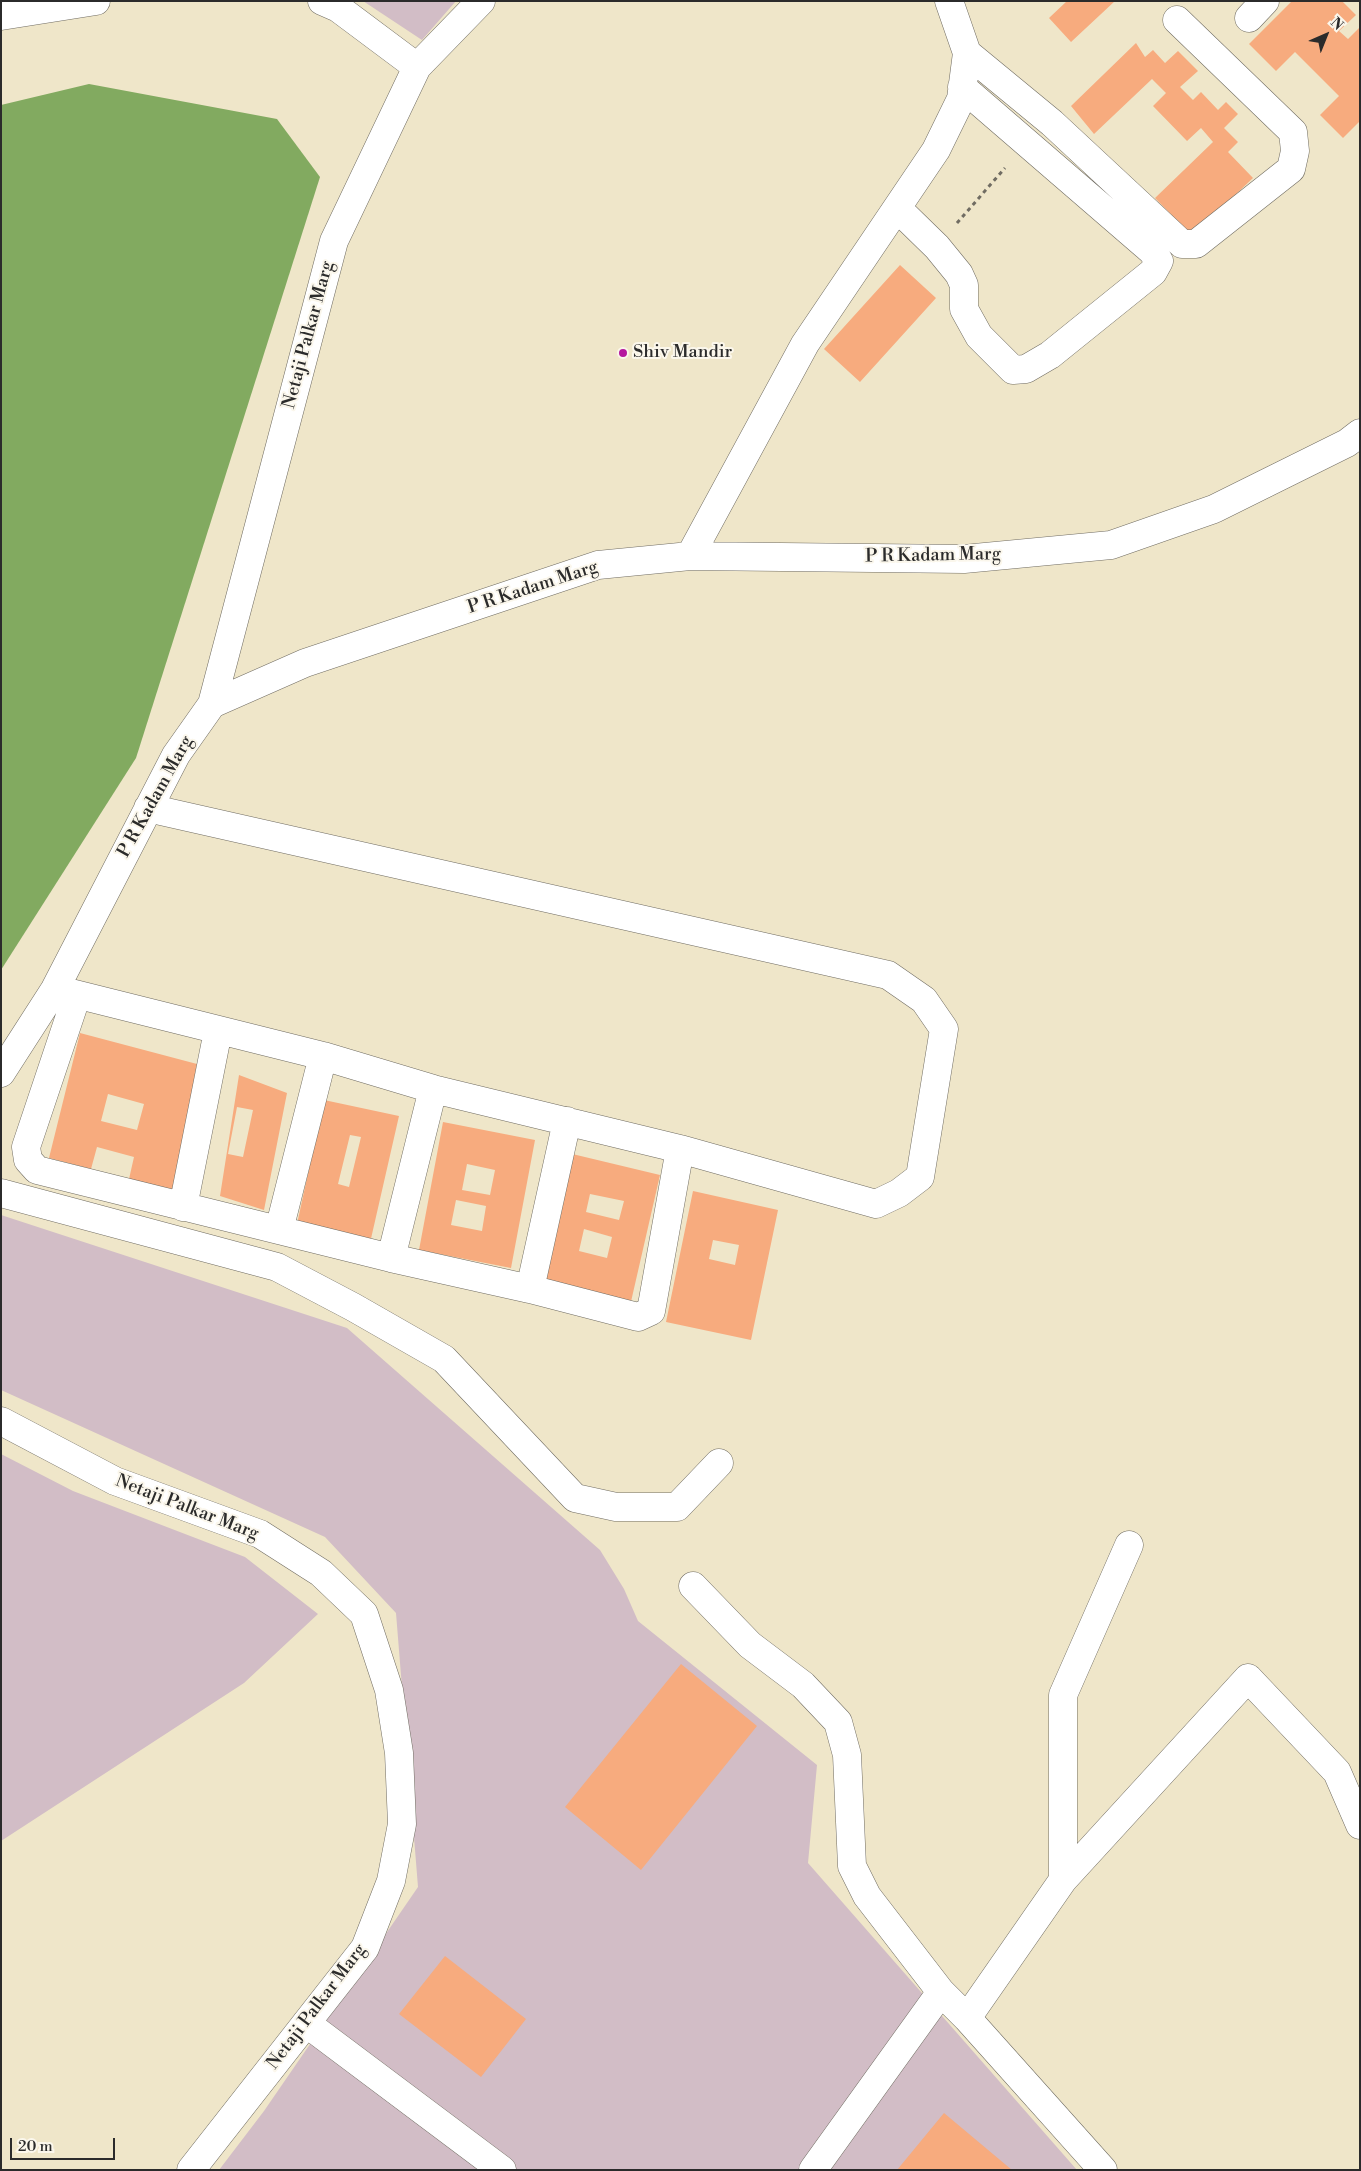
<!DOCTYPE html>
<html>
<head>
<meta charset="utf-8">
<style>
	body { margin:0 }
	#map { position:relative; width:1361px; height:2171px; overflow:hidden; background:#efe6c9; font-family:"Libre Bodoni",serif }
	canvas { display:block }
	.frame { position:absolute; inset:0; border:2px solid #2b2b2b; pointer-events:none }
	.north { position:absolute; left:1301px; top:10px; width:50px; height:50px; -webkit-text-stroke:4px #fbf7ec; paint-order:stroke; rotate:44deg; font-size:14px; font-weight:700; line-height:20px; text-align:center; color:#2b2b2b }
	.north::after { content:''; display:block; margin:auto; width:18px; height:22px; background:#2b2b2b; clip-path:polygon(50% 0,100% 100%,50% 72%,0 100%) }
	.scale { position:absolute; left:10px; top:2138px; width:105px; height:22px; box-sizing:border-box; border:2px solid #2b2b2b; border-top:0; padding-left:6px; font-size:15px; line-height:18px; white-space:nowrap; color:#2b2b2b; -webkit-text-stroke:4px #fbf7ec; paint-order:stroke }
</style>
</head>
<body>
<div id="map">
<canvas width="1361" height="2171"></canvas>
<div class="frame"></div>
<div class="north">N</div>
<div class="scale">20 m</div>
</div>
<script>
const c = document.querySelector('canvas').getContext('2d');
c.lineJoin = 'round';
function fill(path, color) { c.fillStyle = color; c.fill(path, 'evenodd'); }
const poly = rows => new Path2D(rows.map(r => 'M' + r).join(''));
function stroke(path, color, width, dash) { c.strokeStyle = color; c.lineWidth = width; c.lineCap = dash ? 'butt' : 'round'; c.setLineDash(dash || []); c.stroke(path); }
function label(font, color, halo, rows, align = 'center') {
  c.font = font + ' "Libre Bodoni",serif'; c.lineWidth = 4; c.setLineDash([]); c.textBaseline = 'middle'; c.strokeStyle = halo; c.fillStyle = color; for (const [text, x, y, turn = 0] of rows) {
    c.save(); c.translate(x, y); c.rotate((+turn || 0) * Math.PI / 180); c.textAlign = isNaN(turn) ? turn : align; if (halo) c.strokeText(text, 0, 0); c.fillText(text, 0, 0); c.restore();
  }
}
fill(poly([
	[363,1,456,1,422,40],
	[1,1215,347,1328,600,1550,624,1589,638,1621,817,1765,808,1863,1077,2170,219,2170,264,2111,418,1887,396,1613,325,1537,1,1390],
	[1,1454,73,1491,245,1557,318,1614,244,1683,1,1841]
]), '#d2bdc6');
fill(poly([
	[89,84,277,119,320,177,136,758,1,970,1,105]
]), '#82aa60');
fill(poly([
	[1067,1,1115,1,1071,42,1049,18],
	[1292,1,1342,1,1356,15,1339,31,1348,39,1360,27,1360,121,1343,138,1320,115,1339,96,1295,52,1276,71,1249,44],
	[1136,43,1145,57,1153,50,1165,63,1178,51,1198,71,1180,87,1193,100,1201,92,1218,110,1226,102,1238,114,1224,128,1238,142,1228,152,1253,178,1192,236,1155,198,1213,142,1201,128,1187,141,1153,106,1166,93,1152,79,1094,134,1071,106],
	[900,265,936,298,860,382,824,349],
	[80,1033,197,1064,175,1191,129,1179,134,1157,97,1147,91,1169,49,1158],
	[108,1094,144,1104,137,1130,101,1121],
	[239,1075,287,1093,264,1210,220,1196],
	[237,1107,253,1110,243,1157,228,1154],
	[324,1100,399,1116,370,1243,297,1224],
	[350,1135,361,1137,349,1187,338,1184],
	[443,1122,535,1140,511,1268,419,1250],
	[467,1164,495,1170,490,1195,462,1190],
	[456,1200,486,1206,482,1231,451,1225],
	[564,1152,660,1175,630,1306,544,1281],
	[590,1194,624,1201,619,1220,586,1212],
	[584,1229,612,1237,607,1258,579,1251],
	[693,1191,778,1210,751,1340,666,1322],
	[713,1240,739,1245,735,1265,709,1259],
	[681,1664,757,1726,641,1870,565,1807],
	[445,1956,526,2019,481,2077,399,2014],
	[944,2113,1012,2170,897,2170]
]), '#f7ab7e');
const street = poly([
	[322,1,338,8,417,67],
	[1,16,96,1],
	[1249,18,1265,1],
	[967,53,1052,123,1182,244,1196,244,1291,169,1295,151,1293,132,1177,20],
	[897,208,937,247,959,274,964,285,964,309,979,336,1013,370,1026,369,1050,355,1153,272,1159,261,1152,251,962,87],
	[690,556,805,344,936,150,961,99,967,53,949,1],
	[212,704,334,241,417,67,481,1],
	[55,989,323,1056,433,1089,680,1149,876,1204,899,1193,920,1177,944,1029,924,1000,888,975,148,808],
	[77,995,26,1147,28,1160,37,1170,391,1258,530,1289,567,1121],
	[1,1073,55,989,176,755,212,704,305,663,598,565,690,556,964,559,1111,545,1214,509,1347,443,1360,433],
	[1,1193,277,1267,353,1307,444,1359,575,1498,616,1507,677,1507,719,1463],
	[183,1207,218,1031],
	[279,1230,323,1056],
	[391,1258,433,1089],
	[530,1289,638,1317,651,1311,680,1149],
	[1,1421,115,1481,260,1534,321,1573,364,1614,389,1690,399,1753,402,1824,391,1881,365,1948,191,2170],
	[693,1586,750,1645,803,1685,838,1722,847,1755,852,1866,867,1896,941,1992,967,2018,1103,2170],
	[1063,1880,1248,1678,1337,1772,1360,1825],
	[967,2018,1063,1880,1063,1695,1129,1545],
	[306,2023,502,2170],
	[813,2170,941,1992]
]);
stroke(street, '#706c62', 29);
stroke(poly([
	[957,223,1005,168]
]), '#706c62', 3, [4, 4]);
stroke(street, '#fff', 28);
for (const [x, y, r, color] of [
	[623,353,5,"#b5179e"]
]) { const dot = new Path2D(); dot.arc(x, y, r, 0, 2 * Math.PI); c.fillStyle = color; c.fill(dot); stroke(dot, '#fbf7ec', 2); }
label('18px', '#2b2b2b', '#fbf7ec', [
	["Netaji Palkar Marg",309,335,-75],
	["P R Kadam Marg",933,556,-1],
	["P R Kadam Marg",533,588,-18],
	["P R Kadam Marg",156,797,-61],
	["Netaji Palkar Marg",187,1508,21],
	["Netaji Palkar Marg",317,2007,-53]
]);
label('18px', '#2b2b2b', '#fbf7ec', [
	["Shiv Mandir",633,353]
], 'left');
</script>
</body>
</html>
